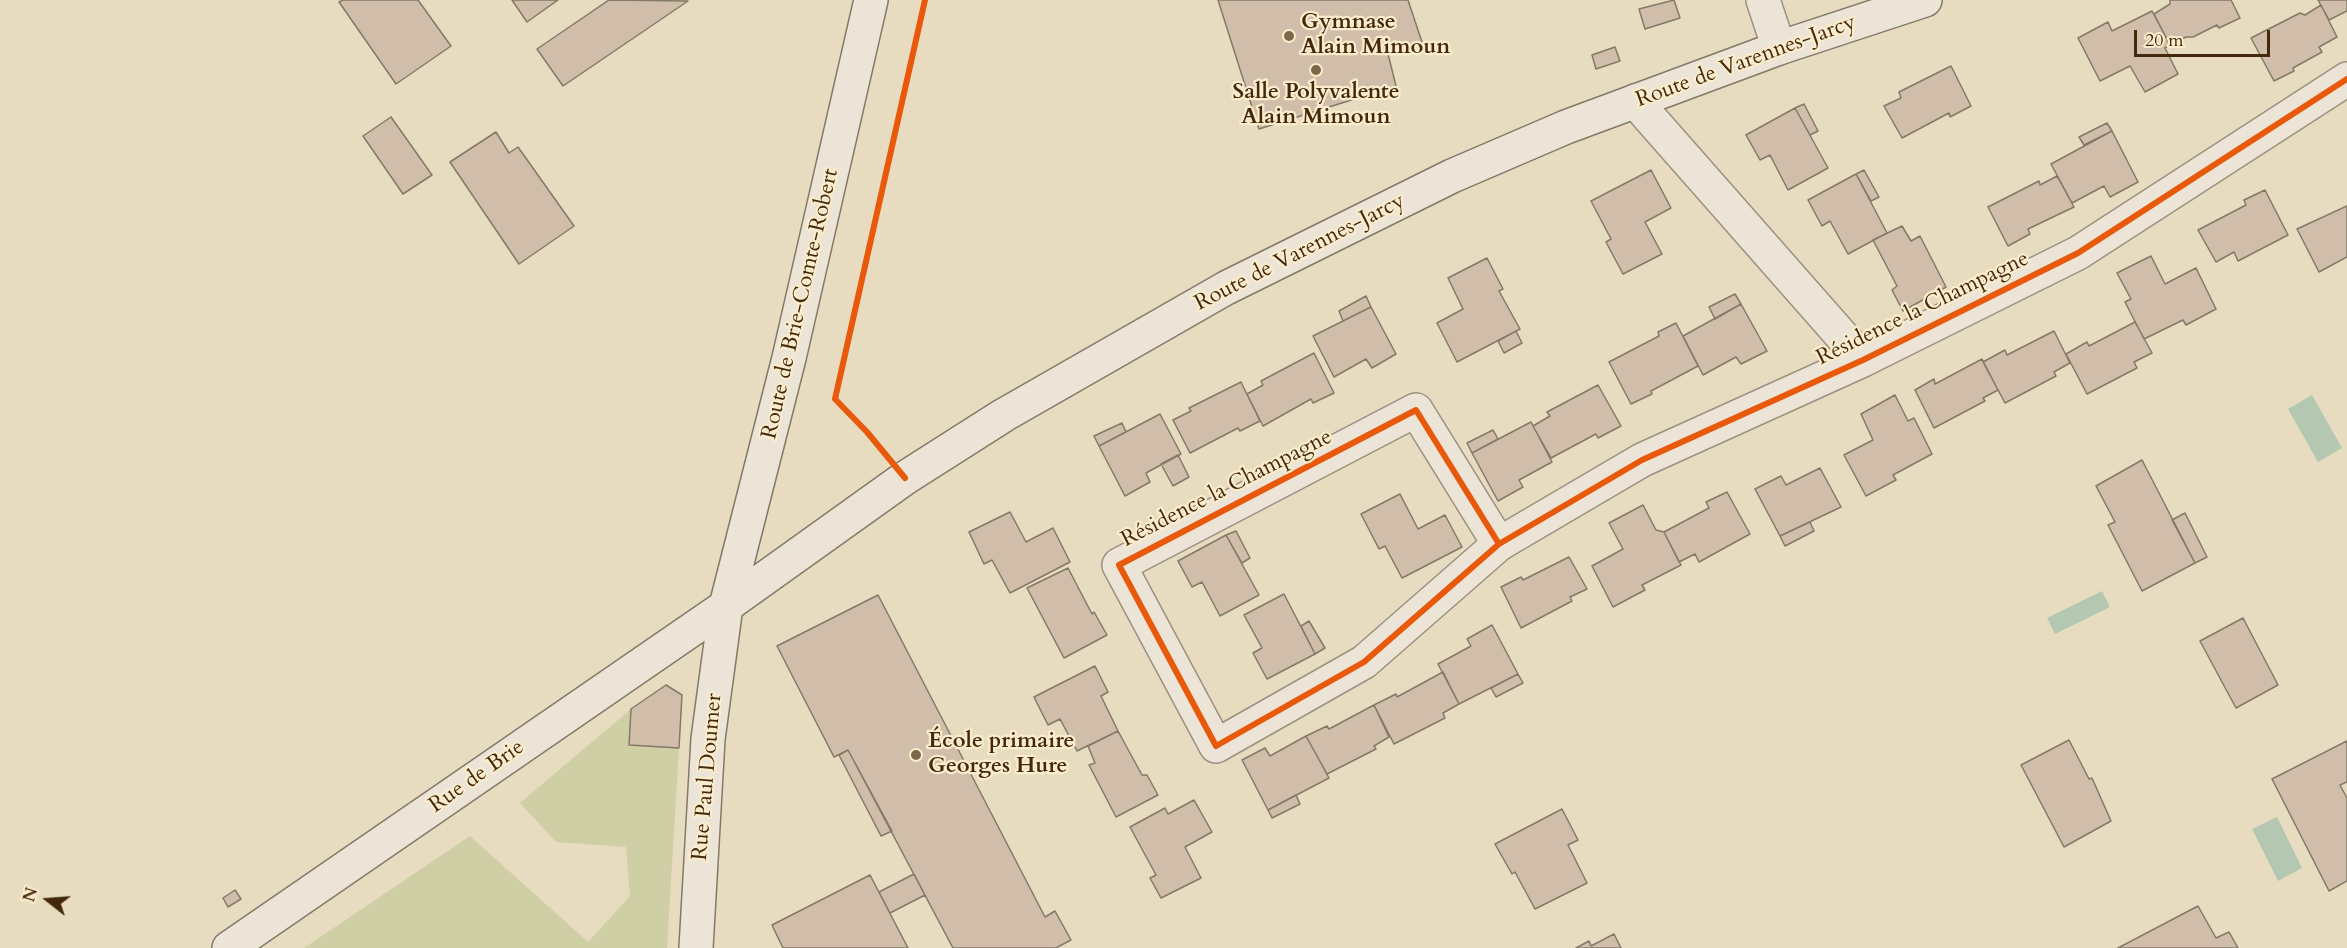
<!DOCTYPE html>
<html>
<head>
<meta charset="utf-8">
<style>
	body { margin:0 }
	#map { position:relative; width:2347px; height:948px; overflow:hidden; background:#e8dcc0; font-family:Cardo,serif }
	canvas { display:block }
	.north { position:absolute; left:18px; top:870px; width:60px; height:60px; -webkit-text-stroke:4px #faeccc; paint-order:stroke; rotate:287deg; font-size:16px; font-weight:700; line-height:24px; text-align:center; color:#44280b }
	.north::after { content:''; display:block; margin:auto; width:21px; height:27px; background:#44280b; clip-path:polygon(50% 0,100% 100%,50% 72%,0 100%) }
	.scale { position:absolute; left:2134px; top:30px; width:136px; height:27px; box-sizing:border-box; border:3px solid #44280b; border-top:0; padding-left:8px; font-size:18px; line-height:21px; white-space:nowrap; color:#44280b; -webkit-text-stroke:4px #faeccc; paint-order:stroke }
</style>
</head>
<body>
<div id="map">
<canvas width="2347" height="948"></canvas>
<div class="north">N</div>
<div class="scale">20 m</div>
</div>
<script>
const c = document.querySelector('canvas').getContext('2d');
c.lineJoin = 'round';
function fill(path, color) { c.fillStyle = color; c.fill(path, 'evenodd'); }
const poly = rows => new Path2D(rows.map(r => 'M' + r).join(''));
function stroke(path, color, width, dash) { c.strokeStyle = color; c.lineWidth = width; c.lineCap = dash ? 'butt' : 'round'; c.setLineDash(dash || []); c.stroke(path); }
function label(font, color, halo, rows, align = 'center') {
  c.font = font + ' Cardo,serif'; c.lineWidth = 4.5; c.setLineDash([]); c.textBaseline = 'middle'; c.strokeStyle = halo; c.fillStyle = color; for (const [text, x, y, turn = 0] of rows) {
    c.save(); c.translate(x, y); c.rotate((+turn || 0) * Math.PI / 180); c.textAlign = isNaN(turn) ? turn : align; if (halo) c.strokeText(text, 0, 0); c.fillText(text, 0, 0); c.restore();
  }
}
fill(poly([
	[631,709,630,745,679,748,667,948,304,948,470,836,588,942,630,896,626,847,556,842,520,803]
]), '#cecfa4');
fill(poly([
	[2312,395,2342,448,2318,462,2288,409],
	[2102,591,2110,607,2055,634,2047,618],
	[2277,817,2302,868,2278,881,2252,829]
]), '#b4c7b0');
const building = poly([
	[343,0,418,0,451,46,396,84,339,2,343,0],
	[512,0,558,0,527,22,512,0],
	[609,0,688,1,563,86,537,49,609,0],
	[1218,0,1408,0,1422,42,1388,54,1396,86,1259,129,1218,0],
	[1674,0,1680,18,1645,29,1639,9,1674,0],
	[2231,0,2240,18,2219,28,2217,25,2193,37,2186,37,2170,45,2154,14,2170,4,2170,0,2231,0],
	[2318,0,2347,0,2347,11,2329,20,2318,0],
	[2321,5,2337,37,2319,47,2322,52,2293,68,2294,71,2274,81,2251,38,2300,13,2305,15,2321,5],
	[2152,11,2170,45,2165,48,2178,74,2145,92,2130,66,2100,81,2078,38,2108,22,2112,31,2152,11],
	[1615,47,1620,61,1596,69,1592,55,1615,47],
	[1951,66,1971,106,1950,117,1949,113,1902,138,1884,106,1901,98,1899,92,1951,66],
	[1804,104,1818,131,1810,135,1795,108,1804,104],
	[1795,108,1828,168,1788,190,1770,155,1760,160,1746,135,1795,108],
	[391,117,432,175,403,194,363,136,391,117],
	[2107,123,2112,131,2084,145,2079,137,2107,123],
	[2112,131,2138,182,2110,197,2104,186,2072,203,2051,164,2112,131],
	[496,132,509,153,518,147,574,226,519,264,450,162,496,132],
	[1651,170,1671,208,1645,222,1662,254,1623,274,1606,242,1611,239,1591,201,1651,170],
	[1864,170,1879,197,1871,201,1856,174,1864,170],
	[1856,174,1887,233,1848,254,1830,221,1822,226,1808,200,1856,174],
	[2057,176,2074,207,2028,229,2030,234,2008,246,1988,207,2039,181,2040,185,2057,176],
	[2265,190,2288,235,2238,261,2234,252,2216,262,2198,230,2246,205,2244,200,2265,190],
	[2347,206,2347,257,2319,272,2297,229,2347,206],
	[1902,226,1911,241,1920,236,1946,287,1903,311,1892,290,1897,286,1873,240,1902,226],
	[2151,256,2165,284,2196,268,2216,309,2186,325,2183,320,2144,339,2125,302,2131,299,2117,273,2151,256],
	[1487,258,1503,289,1499,291,1520,329,1457,362,1437,323,1463,309,1448,278,1487,258],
	[1735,294,1741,304,1715,319,1709,307,1735,294],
	[1366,296,1371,307,1343,321,1339,311,1366,296],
	[1741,304,1767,351,1741,364,1736,357,1703,375,1683,336,1741,304],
	[1371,307,1396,354,1372,368,1366,359,1334,377,1313,336,1371,307],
	[2135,322,2152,353,2134,362,2137,368,2087,394,2066,354,2087,342,2089,346,2135,322],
	[1676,323,1698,366,1651,391,1652,394,1631,404,1609,362,1659,336,1658,332,1676,323],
	[1516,331,1522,343,1504,353,1498,341,1516,331],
	[2054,331,2070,363,2054,372,2056,376,2005,403,1983,362,2005,350,2007,355,2054,331],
	[1314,353,1334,393,1313,403,1311,399,1263,426,1247,394,1263,385,1261,381,1314,353],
	[1982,359,1998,390,1983,398,1985,401,1934,428,1915,390,1934,379,1935,384,1982,359],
	[1241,382,1260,421,1240,431,1238,428,1190,453,1173,420,1191,411,1189,408,1241,382],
	[1598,385,1621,426,1598,438,1596,434,1551,458,1533,426,1550,416,1547,412,1598,385],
	[1895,395,1908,421,1914,418,1932,454,1893,475,1896,480,1866,496,1844,455,1873,440,1861,414,1895,395],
	[1160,414,1181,454,1146,473,1150,482,1125,496,1099,446,1160,414],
	[1531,422,1552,462,1519,480,1523,487,1498,501,1472,453,1531,422],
	[1122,423,1126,432,1099,446,1094,436,1122,423],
	[1493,430,1498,439,1472,453,1467,443,1493,430],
	[1178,455,1189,477,1173,486,1161,464,1178,455],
	[2142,460,2195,563,2142,591,2108,525,2115,522,2096,486,2142,460],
	[1820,468,1841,507,1780,536,1755,489,1781,476,1786,485,1820,468],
	[1727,492,1750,534,1699,562,1695,554,1679,562,1664,532,1709,508,1706,502,1727,492],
	[1400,494,1418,529,1445,515,1462,547,1402,578,1385,546,1379,549,1361,514,1400,494],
	[1643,505,1656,530,1664,532,1681,565,1642,585,1645,590,1613,607,1592,566,1623,549,1609,523,1643,505],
	[1010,512,1026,542,1053,528,1070,562,1010,593,992,560,984,564,969,532,1010,512],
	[2185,513,2207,557,2195,563,2172,520,2185,513],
	[1810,522,1814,531,1785,546,1780,536,1810,522],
	[1236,531,1250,558,1242,563,1226,535,1236,531],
	[1226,535,1259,595,1220,616,1202,582,1192,587,1178,561,1226,535],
	[1569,557,1587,589,1570,597,1572,601,1521,628,1501,587,1521,577,1523,580,1569,557],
	[1068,568,1092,614,1094,612,1107,635,1064,658,1027,588,1068,568],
	[1284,594,1315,654,1267,679,1253,653,1262,648,1244,615,1284,594],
	[878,595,1045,917,1055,911,1071,940,1056,948,953,948,848,750,834,757,777,646,878,595],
	[2243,618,2278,685,2236,708,2200,641,2243,618],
	[1309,621,1325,648,1315,654,1301,626,1309,621],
	[1492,625,1518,674,1459,704,1438,664,1471,646,1467,639,1492,625],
	[1095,666,1108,692,1101,696,1118,731,1077,751,1060,719,1048,725,1034,697,1095,666],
	[1443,672,1459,704,1443,713,1445,718,1394,744,1374,705,1396,694,1397,697,1443,672],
	[1518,674,1523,683,1496,697,1491,688,1518,674],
	[666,685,682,695,679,748,629,745,631,709,666,685],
	[1374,705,1389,737,1374,746,1376,749,1327,774,1306,736,1327,726,1329,729,1374,705],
	[1118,731,1142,775,1147,775,1158,795,1116,817,1089,765,1095,763,1088,746,1118,731],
	[1306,736,1329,778,1268,810,1242,760,1265,748,1270,756,1306,736],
	[2069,740,2089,779,2092,778,2111,821,2064,847,2021,765,2069,740],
	[2347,741,2347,782,2340,785,2347,798,2347,881,2329,891,2272,779,2347,741],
	[848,750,892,831,881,836,839,755,848,750],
	[1296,795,1300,804,1272,818,1268,810,1296,795],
	[1194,800,1212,832,1185,847,1201,878,1161,898,1150,878,1156,875,1130,827,1165,808,1168,814,1194,800],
	[1562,809,1578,840,1568,845,1587,883,1535,909,1515,872,1512,874,1495,844,1562,809],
	[914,874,925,895,890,913,879,892,914,874],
	[870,875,908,948,783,948,772,925,870,875],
	[235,890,241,899,228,907,223,898,235,890],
	[2198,906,2216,938,2229,932,2238,948,2118,948,2198,906],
	[1614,934,1621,948,1576,948,1589,941,1591,946,1614,934]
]);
fill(building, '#d0beaa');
stroke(building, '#837967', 1.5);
const street = poly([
	[1763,0,1779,48],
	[1635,101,1863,360],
	[1499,544,1416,410,1119,565,1216,746,1364,662,1499,544,1642,460,1863,360,2078,253,2347,79]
]);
const secondary = poly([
	[229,948,726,606,905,478,1004,415,1226,288,1452,176,1566,127,1779,48,1925,0],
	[696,948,708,739,726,606,789,358,871,0]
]);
stroke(street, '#9c917e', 36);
stroke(secondary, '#837967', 36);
stroke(street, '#ebe4d7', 33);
stroke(secondary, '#ebe4d7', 33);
stroke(poly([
	[905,478,867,432,835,399,925,0],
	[1499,544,1416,410,1119,565,1216,746,1364,662,1499,544,1642,460,1863,360,2078,253,2347,79]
]), '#e8590c', 6);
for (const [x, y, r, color] of [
	[1289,36,6,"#7d674a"],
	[1316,70,6,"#7d674a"],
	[916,755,6,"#7d674a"]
]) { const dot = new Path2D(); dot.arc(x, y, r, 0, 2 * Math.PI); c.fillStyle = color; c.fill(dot); stroke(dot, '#faeccc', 2); }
label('bold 22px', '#44280b', '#faeccc', [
	["Gymnase",1301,23],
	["Alain Mimoun",1301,48],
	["Salle Polyvalente",1316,93,"center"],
	["Alain Mimoun",1316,118,"center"],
	["École primaire",928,742],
	["Georges Hure",928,767]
], 'left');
label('22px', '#44280b', '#faeccc', [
	["Route de Varennes-Jarcy",1746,62,-20],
	["Route de Varennes-Jarcy",1300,253,-27],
	["Route de Brie-Comte-Robert",801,304,-77],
	["Résidence la Champagne",1923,309,-26],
	["Résidence la Champagne",1227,489,-27],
	["Rue de Brie",477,777,-35],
	["Rue Paul Doumer",708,777,-85]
]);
</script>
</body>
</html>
